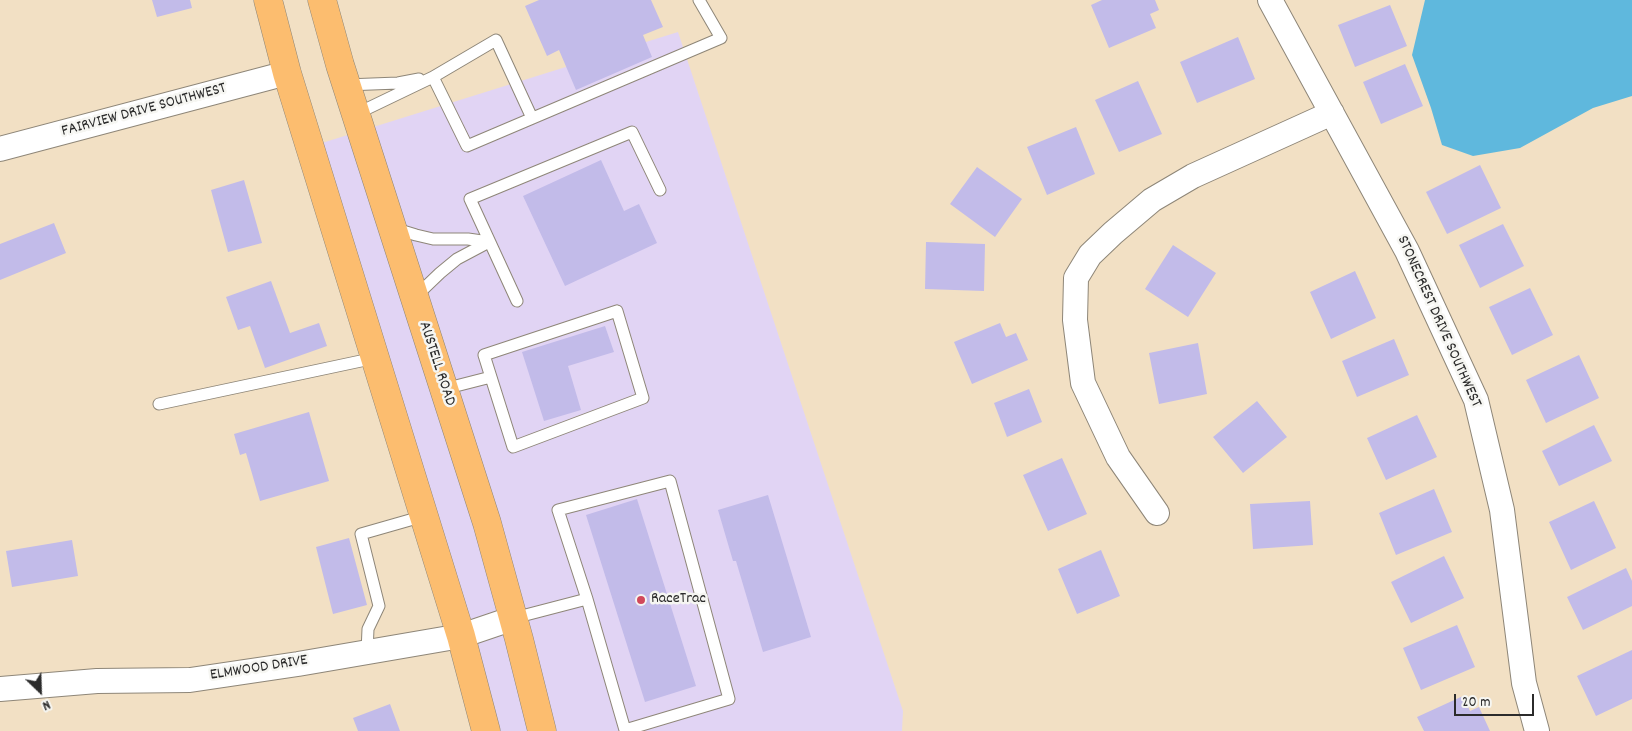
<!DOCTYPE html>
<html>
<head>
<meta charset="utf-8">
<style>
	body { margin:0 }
	#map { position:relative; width:1632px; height:731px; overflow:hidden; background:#f2e0c4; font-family:Dekko,sans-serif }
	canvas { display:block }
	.north { position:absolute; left:15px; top:666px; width:50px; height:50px; -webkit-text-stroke:4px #f6f6f2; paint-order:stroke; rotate:156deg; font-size:14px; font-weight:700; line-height:20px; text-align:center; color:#2b2b2b }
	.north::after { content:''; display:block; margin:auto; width:18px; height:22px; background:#2b2b2b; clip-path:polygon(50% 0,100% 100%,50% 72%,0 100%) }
	.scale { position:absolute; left:1454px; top:694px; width:80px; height:22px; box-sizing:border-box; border:2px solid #2b2b2b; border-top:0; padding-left:6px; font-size:15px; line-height:18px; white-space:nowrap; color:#2b2b2b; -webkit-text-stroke:4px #f6f6f2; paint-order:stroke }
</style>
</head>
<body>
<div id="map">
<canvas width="1632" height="731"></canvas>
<div class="north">N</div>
<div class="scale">20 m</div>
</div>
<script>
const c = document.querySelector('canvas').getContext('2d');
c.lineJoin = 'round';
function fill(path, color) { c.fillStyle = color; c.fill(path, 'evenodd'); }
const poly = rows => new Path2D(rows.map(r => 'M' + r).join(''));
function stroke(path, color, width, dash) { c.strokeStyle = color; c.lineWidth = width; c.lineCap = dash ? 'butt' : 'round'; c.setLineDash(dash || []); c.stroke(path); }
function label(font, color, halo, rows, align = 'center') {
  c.font = font + ' Dekko,sans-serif'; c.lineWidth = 5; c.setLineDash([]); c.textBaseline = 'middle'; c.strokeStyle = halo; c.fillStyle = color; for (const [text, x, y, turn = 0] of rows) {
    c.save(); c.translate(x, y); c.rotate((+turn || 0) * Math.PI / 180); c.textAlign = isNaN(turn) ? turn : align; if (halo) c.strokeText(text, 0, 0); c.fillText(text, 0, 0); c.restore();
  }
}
fill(poly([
	[678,32,903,711,902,731,472,731,322,143]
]), '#e1d4f4');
fill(poly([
	[1425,0,1632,0,1632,96,1593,108,1520,148,1473,156,1442,145,1431,108,1412,55]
]), '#5fb8dd');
fill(poly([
	[152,0,190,0,192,8,157,17],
	[539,0,651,0,663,27,643,35,652,57,576,90,559,50,547,56,525,6],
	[1102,0,1155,0,1159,10,1150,14,1156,28,1109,48,1091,5],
	[1390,5,1407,46,1355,67,1338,25],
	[1238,37,1255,79,1197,103,1180,62],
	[1405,64,1423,106,1381,124,1363,82],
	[1138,81,1162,134,1119,152,1095,100],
	[1076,127,1095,174,1047,195,1027,147],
	[601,160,624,211,639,204,657,243,565,286,523,196],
	[1480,165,1501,208,1447,234,1426,192],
	[977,167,1022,199,995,237,950,204],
	[244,180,262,243,228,252,211,190],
	[54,223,66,253,0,280,0,244],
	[1503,224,1524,266,1480,288,1459,245],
	[926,242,985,244,984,291,925,289],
	[1173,245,1216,273,1188,317,1145,289],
	[1355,271,1376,318,1331,339,1310,292],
	[271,281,290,333,319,323,327,346,265,368,250,326,238,330,226,297],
	[1530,288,1553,335,1512,355,1489,307],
	[1000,323,1006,337,1016,333,1028,360,972,384,954,342],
	[605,326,614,352,568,366,581,410,544,421,522,352],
	[1394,339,1409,375,1357,397,1342,361],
	[1198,343,1207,394,1159,404,1149,353],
	[1579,355,1599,398,1546,423,1526,380],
	[1029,389,1042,422,1007,437,994,403],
	[1257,401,1287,437,1243,473,1213,437],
	[309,412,329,481,260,501,246,453,240,455,234,434],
	[1417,415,1437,457,1386,480,1367,438],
	[1594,425,1612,461,1559,486,1542,451],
	[1062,458,1087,514,1048,531,1023,475],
	[1434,489,1452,532,1396,555,1379,513],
	[768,495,811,637,763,652,736,561,733,561,718,510],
	[637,499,696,686,645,702,586,515],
	[1310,501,1313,545,1253,549,1250,504],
	[1594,501,1616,548,1571,570,1549,522],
	[349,538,367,605,333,614,316,547],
	[72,540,78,576,12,587,6,551],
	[1101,550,1120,596,1077,614,1058,569],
	[1444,556,1464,598,1411,623,1391,582],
	[1626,568,1632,581,1632,606,1583,630,1567,597],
	[1457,625,1475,667,1421,690,1403,648],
	[1632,650,1632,699,1596,716,1577,676],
	[1463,696,1470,711,1479,707,1490,731,1424,731,1417,717],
	[390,704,400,731,358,731,353,718]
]), '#c2bbe9');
const lane = poly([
	[433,77,467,146,721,38,699,0],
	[346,85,398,83,419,79],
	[356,114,433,77,496,40,532,118],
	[393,228,416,235,433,239,468,239,489,242,457,259,440,273,416,296],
	[517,301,470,199,632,132,660,190],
	[617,311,643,398,513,447,484,355,617,311],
	[444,389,491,377],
	[159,404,375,358],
	[514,618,587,599,625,730,729,699,670,481,558,510,587,599],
	[367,652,368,629,379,606,361,534,424,516]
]);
const street = poly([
	[1270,0,1407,251,1476,400,1502,510,1524,683,1537,731],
	[0,149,287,73],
	[1157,513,1118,457,1083,383,1075,320,1076,278,1090,255,1113,233,1152,200,1193,176,1332,113],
	[0,689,97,681,190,680,298,664,461,636,514,618]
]);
const primary = poly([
	[268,0,287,73,461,636,486,731],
	[322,0,340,65,487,523,519,639,542,731]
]);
stroke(lane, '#8e8678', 13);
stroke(street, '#8e8678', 26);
stroke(primary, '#8e8678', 29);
stroke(lane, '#fff', 11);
stroke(street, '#fff', 24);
stroke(primary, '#fcbd6f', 28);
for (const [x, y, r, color] of [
	[641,600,5,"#d1495b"]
]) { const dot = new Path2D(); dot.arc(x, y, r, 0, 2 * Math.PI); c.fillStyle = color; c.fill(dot); stroke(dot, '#f6f6f2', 2); }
label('16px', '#2b2b2b', '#f6f6f2', [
	["FAIRVIEW DRIVE SOUTHWEST",144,111,-15],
	["STONECREST DRIVE SOUTHWEST",1438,322,66],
	["AUSTELL ROAD",436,364,72],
	["ELMWOOD DRIVE",259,669,-9]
]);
label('16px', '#2b2b2b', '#f6f6f2', [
	["RaceTrac",651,600]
], 'left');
</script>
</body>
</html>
